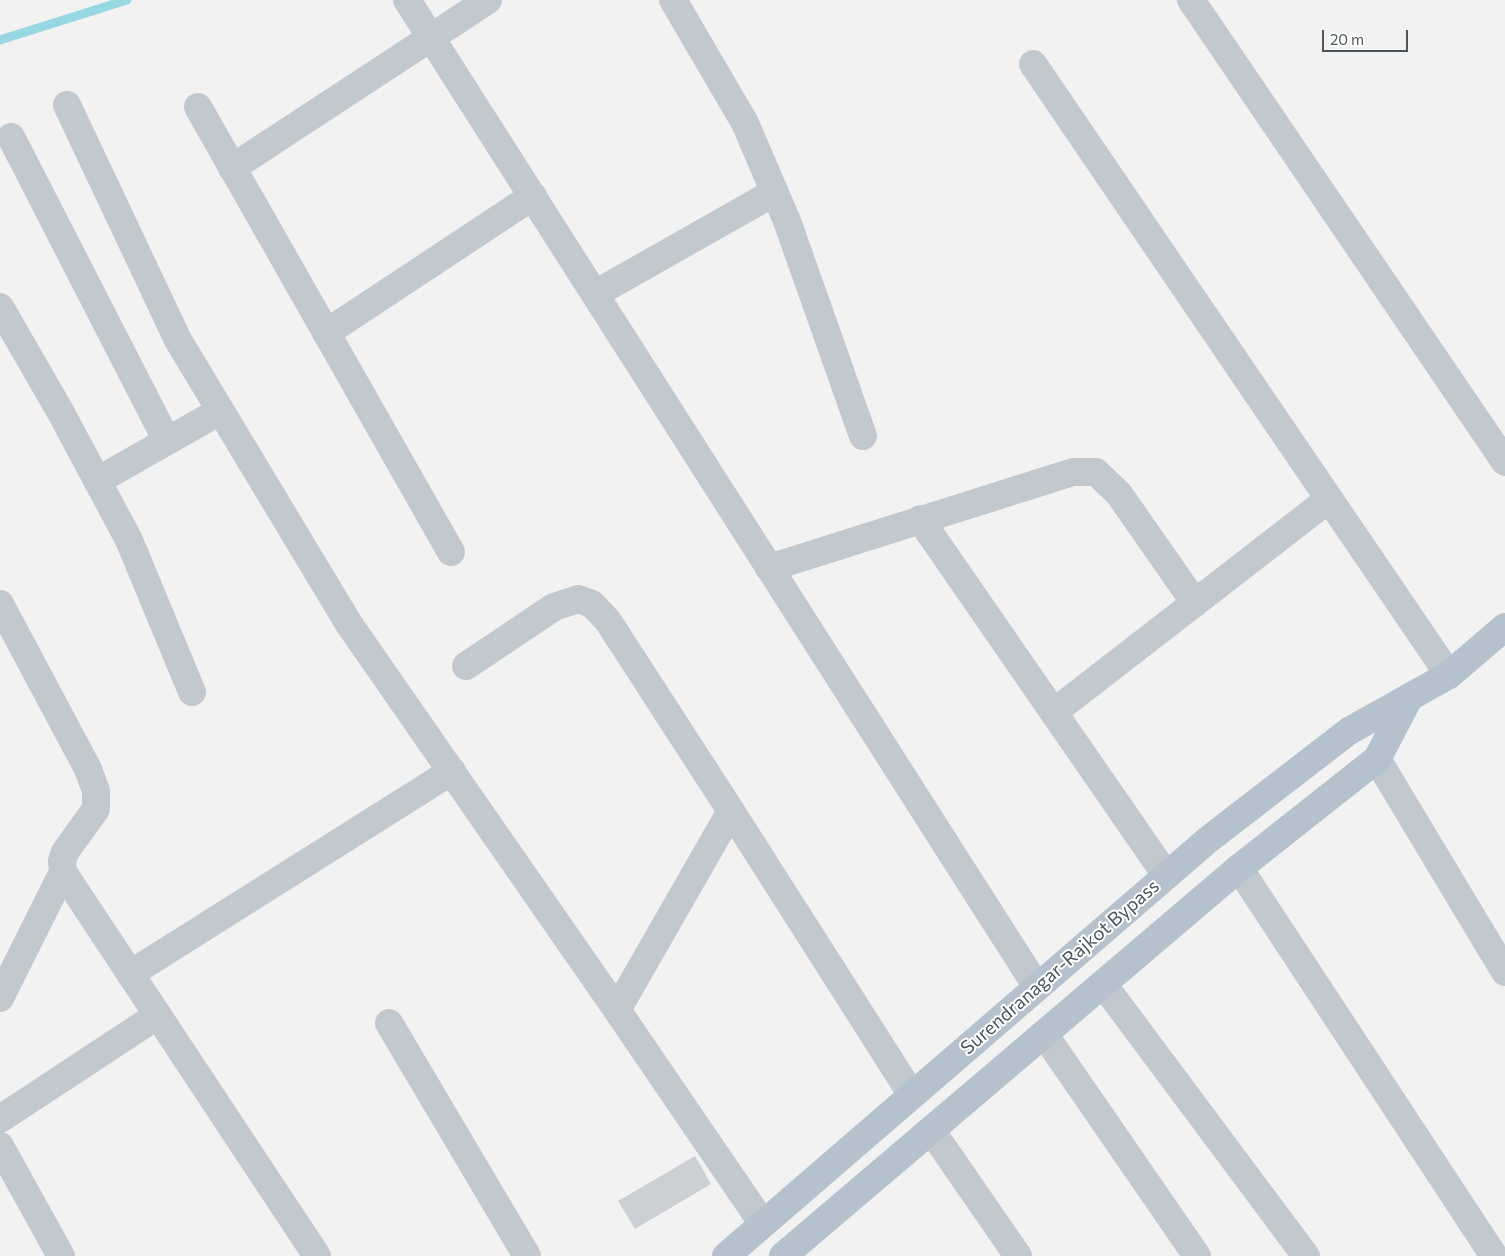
<!DOCTYPE html>
<html>
<head>
<meta charset="utf-8">
<style>
	body { margin:0 }
	#map { position:relative; width:1505px; height:1256px; overflow:hidden; background:#f3f2f2; font-family:Commissioner,sans-serif }
	canvas { display:block }
	.scale { position:absolute; left:1322px; top:30px; width:86px; height:22px; box-sizing:border-box; border:2px solid #4b565d; border-top:0; padding-left:6px; font-size:15px; line-height:18px; white-space:nowrap; color:#4b565d; -webkit-text-stroke:4px #fff; paint-order:stroke }
</style>
</head>
<body>
<div id="map">
<canvas width="1505" height="1256"></canvas>
<div class="scale">20 m</div>
</div>
<script>
const c = document.querySelector('canvas').getContext('2d');
c.lineJoin = 'round';
const poly = rows => new Path2D(rows.map(r => 'M' + r).join(''));
function stroke(path, color, width, dash) { c.strokeStyle = color; c.lineWidth = width; c.lineCap = dash ? 'butt' : 'round'; c.setLineDash(dash || []); c.stroke(path); }
function fill(path, color) { c.fillStyle = color; c.fill(path, 'evenodd'); }
function label(font, color, halo, rows, align = 'center') {
  c.font = font + ' Commissioner,sans-serif'; c.lineWidth = 4; c.setLineDash([]); c.textBaseline = 'middle'; c.strokeStyle = halo; c.fillStyle = color; for (const [text, x, y, turn = 0] of rows) {
    c.save(); c.translate(x, y); c.rotate((+turn || 0) * Math.PI / 180); c.textAlign = isNaN(turn) ? turn : align; if (halo) c.strokeText(text, 0, 0); c.fillText(text, 0, 0); c.restore();
  }
}
stroke(poly([
	[0,40,127,0]
]), '#98d8e3', 9);
fill(poly([
	[695,1156,711,1184,635,1229,618,1201]
]), '#cccfd3');
stroke(poly([
	[407,0,1037,987],
	[673,0,745,123,787,221,863,436],
	[1191,0,1505,462],
	[1033,64,1449,675],
	[67,105,178,340,349,624,617,1010,763,1224],
	[198,107,451,552],
	[11,137,167,441],
	[232,168,488,0],
	[595,294,775,192],
	[0,307,60,411,129,540,192,692],
	[326,333,533,196],
	[97,481,220,411],
	[920,519,1166,875],
	[769,568,1073,472,1096,472,1119,494,1195,603],
	[0,604,88,769,96,791,96,809,65,852,62,861,63,872,317,1256],
	[466,666,554,607,578,599,592,604,608,621,731,811,912,1095],
	[1054,712,1329,499],
	[1377,759,1505,972],
	[1239,868,1494,1256],
	[130,974,452,771],
	[1103,984,1306,1256],
	[0,998,63,872],
	[617,1010,731,811],
	[389,1023,527,1256],
	[1044,1034,1197,1256],
	[0,1119,158,1015],
	[931,1130,1018,1256],
	[0,1146,61,1256]
]), '#c1c9ce', 28);
stroke(poly([
	[726,1256,1209,839,1349,731,1449,675,1505,627],
	[783,1256,1239,868,1377,759,1409,698]
]), '#b5c2cd', 28);
label('19px', '#4b565d', '#fff', [
	["Surendranagar-Rajkot Bypass",1060,967,-41]
]);
</script>
</body>
</html>
